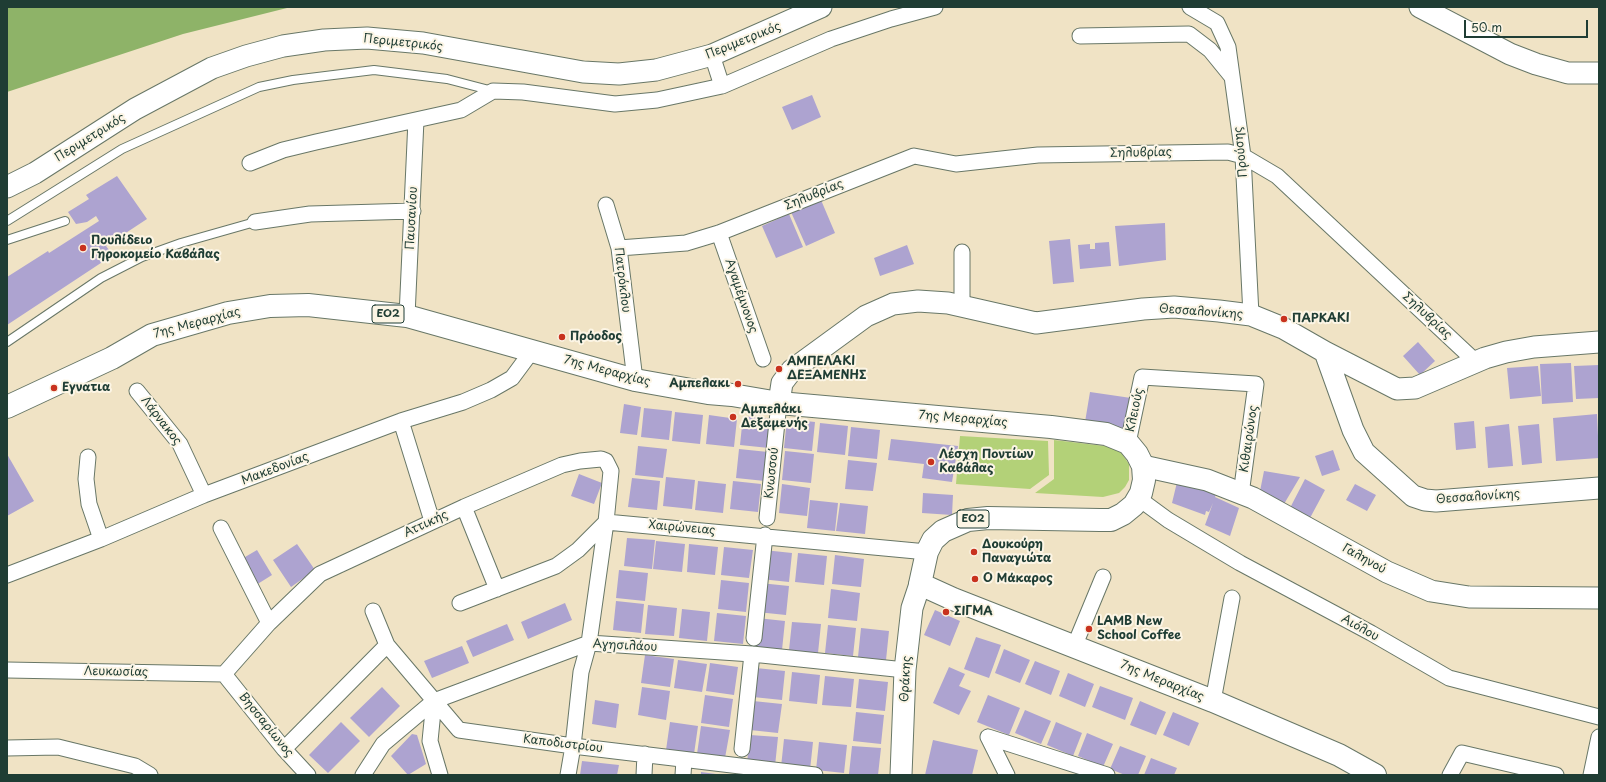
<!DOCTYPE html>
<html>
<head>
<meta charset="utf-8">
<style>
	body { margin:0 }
	#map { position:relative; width:1606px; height:782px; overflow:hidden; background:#f0e3c5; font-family:"Playpen Sans",sans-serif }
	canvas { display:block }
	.frame { position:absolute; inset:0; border:8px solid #1f3d34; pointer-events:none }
	.scale { position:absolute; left:1464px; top:20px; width:124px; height:18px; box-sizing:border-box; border:2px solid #1f3d34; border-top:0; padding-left:5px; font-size:12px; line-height:14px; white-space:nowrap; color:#1f3d34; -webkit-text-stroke:3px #fcf5e5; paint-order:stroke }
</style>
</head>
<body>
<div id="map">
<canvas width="1606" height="782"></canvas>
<div class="frame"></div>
<div class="scale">50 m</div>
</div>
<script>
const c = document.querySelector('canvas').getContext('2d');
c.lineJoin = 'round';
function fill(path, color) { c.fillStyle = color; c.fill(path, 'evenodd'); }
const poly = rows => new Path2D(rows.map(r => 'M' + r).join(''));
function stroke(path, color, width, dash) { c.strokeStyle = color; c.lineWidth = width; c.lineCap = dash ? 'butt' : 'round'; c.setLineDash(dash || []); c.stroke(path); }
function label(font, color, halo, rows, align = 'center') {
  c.font = font + ' "Playpen Sans",sans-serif'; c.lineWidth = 4; c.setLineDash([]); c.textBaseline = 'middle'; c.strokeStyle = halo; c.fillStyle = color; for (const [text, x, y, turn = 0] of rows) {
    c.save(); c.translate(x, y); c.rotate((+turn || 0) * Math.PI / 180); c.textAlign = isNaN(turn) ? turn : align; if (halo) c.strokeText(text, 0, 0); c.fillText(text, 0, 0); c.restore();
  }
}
fill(poly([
	[960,436,1048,441,1049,475,1030,489,956,484],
	[1054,440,1113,447,1120,451,1129,464,1129,480,1125,487,1119,493,1103,497,1035,493,1054,479]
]), '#b3d178');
fill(poly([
	[7,7,291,7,183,34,7,92]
]), '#8eb368');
fill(poly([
	[812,95,821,117,792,130,782,107],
	[117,176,147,219,106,246,113,255,7,325,7,277,48,251,49,253,99,221,96,216,87,222,76,224,68,212,89,199,86,195],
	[821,200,835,233,806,246,791,212],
	[789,214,803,247,776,258,762,226],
	[1165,223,1166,260,1119,266,1115,226],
	[1070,239,1074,282,1053,284,1049,241],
	[1109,242,1111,266,1080,269,1078,245,1090,244,1090,249,1095,249,1095,243],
	[907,245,914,264,880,276,874,258],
	[1418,342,1435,361,1420,375,1403,356],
	[1571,363,1573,402,1542,404,1540,364],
	[1599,365,1599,398,1576,399,1574,366],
	[1538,366,1541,396,1510,399,1507,368],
	[1090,392,1131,398,1126,429,1085,422],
	[624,404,641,407,637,435,620,433],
	[644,408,672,411,669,440,641,437],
	[675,412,703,415,700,444,672,441],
	[1597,414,1599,458,1556,461,1553,418],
	[709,415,737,419,734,447,706,444],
	[743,416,772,419,769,448,740,445],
	[787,419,815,422,812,451,784,448],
	[1474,421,1476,448,1456,450,1454,423],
	[820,423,848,426,845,455,817,452],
	[1509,424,1513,466,1488,468,1485,427],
	[1539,424,1542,463,1522,465,1518,426],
	[851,427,880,430,877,459,848,456],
	[891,439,958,446,952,482,922,478,924,464,888,460],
	[638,446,667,449,663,478,635,475],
	[739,449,768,452,765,481,736,478],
	[1333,450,1340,470,1322,476,1315,456],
	[785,451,814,454,811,483,782,480],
	[7,454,34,501,7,516],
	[848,460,877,463,873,491,845,489],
	[1264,471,1300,477,1284,504,1260,491],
	[579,474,602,483,594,504,571,496],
	[666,477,695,480,692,509,663,506],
	[632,478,660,481,657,510,628,507],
	[1178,478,1217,492,1215,497,1239,508,1230,536,1205,525,1213,503,1209,512,1206,511,1205,515,1172,503],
	[1305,479,1325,490,1310,518,1290,508],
	[698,481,726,484,723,513,695,510],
	[733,481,761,484,758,512,730,509],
	[782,484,810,488,807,516,779,513],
	[1355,484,1376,495,1367,511,1346,500],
	[923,493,953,495,952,515,922,513],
	[810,500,838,503,835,531,807,528],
	[840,503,868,506,865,534,836,531],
	[627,538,655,540,652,569,624,566],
	[656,541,685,544,682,572,653,569],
	[297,544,315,570,291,587,273,560],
	[689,544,718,547,715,575,687,572],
	[724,547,753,550,749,578,721,575],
	[257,550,272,575,256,585,240,560],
	[764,550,792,553,789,582,761,579],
	[798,553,827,556,824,585,795,582],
	[835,555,864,559,861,587,832,584],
	[619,570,648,573,645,601,616,598],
	[721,580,749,583,746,612,718,609],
	[760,583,789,586,786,615,757,612],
	[831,589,860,593,857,621,828,618],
	[616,601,644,604,641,633,613,630],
	[565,603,572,620,528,639,521,622],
	[648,605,677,608,674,636,645,634],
	[682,609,710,612,707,641,679,638],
	[935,610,960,621,950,646,924,635],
	[717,613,746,616,743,644,714,641],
	[757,618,785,621,782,650,754,647],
	[792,622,821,624,818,653,789,650],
	[507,624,514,640,473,657,466,641],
	[828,625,856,628,853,656,825,653],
	[861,628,889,631,886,660,858,657],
	[976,637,1001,645,989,678,964,669],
	[462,646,469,663,432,678,424,661],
	[1004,649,1030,660,1020,683,995,673],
	[645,655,674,659,670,687,641,683],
	[678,660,707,664,702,692,674,688],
	[1035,661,1060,671,1051,695,1025,684],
	[710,663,738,667,734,695,706,691],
	[949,667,965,674,959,686,971,691,959,715,933,703],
	[756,668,785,671,782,700,753,697],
	[792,672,820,675,817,704,789,701],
	[1068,673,1094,684,1085,707,1059,696],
	[825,676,854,679,851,707,822,705],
	[859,679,888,682,885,711,856,708],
	[1100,686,1133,698,1125,720,1092,707],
	[382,687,400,706,369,737,350,718],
	[642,687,670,691,666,720,638,715],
	[705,695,733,699,729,727,701,723],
	[988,695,1020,708,1009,735,977,722],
	[595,700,619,704,616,728,592,724],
	[753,701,782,704,778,733,750,730],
	[1140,701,1166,712,1156,735,1130,725],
	[1025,710,1051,721,1041,744,1015,733],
	[856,712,884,715,881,744,853,741],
	[1173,712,1199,723,1189,746,1163,735],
	[341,722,360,741,328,773,309,755],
	[670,722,698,726,694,754,666,750],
	[1056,722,1082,733,1073,756,1047,745],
	[701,726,730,730,725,758,697,754],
	[1087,733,1113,744,1103,767,1078,756],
	[412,734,417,735,426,764,408,775,391,756],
	[750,735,778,737,775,766,747,763],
	[784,739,813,742,810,770,781,767],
	[933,740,978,750,972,775,925,775],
	[819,742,847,745,844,773,816,770],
	[852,746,881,748,878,775,849,774],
	[1120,746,1146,756,1138,775,1125,775,1110,769],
	[1151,758,1177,768,1174,775,1144,775],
	[582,761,619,765,617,775,580,775],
	[701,772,716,774,716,775,701,775]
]), '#ada3d0');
const lane = poly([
	[7,221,122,149,259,87,293,80,374,70,447,79,493,91],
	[7,240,65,221],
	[7,342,101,278,142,257,181,243,255,222]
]);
const street = poly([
	[1190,7,1217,23,1228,47,1243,156,1251,315],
	[1080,36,1189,34,1210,50,1232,77],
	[712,55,722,86,831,39,891,19,935,7],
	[250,163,283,150,316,142,461,110,493,91,523,92,615,104,657,100,722,86],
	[606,205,619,248,635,380],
	[255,222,310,214,413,211],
	[719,233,763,359],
	[619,248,686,243,719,233,914,156,956,164,1038,155,1228,152,1243,156,1277,176,1476,362],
	[962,307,962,252],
	[407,316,416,120],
	[137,391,180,444,204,495],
	[401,421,432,521],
	[1128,443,1142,377,1256,384,1241,494],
	[88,457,86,479,89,504,101,539],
	[1138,498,1168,520,1240,563,1371,633,1449,678,1599,717],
	[464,507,497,589],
	[767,518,779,403],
	[221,528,269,623],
	[7,575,101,539,204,495,401,421,463,402,491,390,512,378,532,351],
	[460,603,556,566,578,550,606,522,927,552],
	[373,611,387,645,459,730,573,746,815,775],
	[754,638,765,535],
	[1074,647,1103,577],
	[7,670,224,674],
	[224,674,269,623,320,574,464,507,562,465,580,461,601,459,606,461,611,471,606,522,589,643,581,672,573,746,568,775],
	[224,674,284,749,308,775],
	[434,701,430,741,440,775],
	[1213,701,1232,598],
	[988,737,1107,775],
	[988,737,1007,775],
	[7,748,58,747,135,766,150,775],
	[284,749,387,645],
	[742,749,752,654],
	[363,775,383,744,434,701,589,643,752,654,905,670],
	[644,775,645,754],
	[683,775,684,760],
	[1450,775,1462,753,1556,775],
	[1591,775,1599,737]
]);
const secondary = poly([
	[1420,7,1510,54,1536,64,1568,73,1599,73],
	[7,187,35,173,135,109,212,68,246,56,283,46,324,40,367,38,423,43,583,72,619,74,656,70,712,55,821,7],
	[1325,352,1397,389,1415,388,1485,358,1506,352,1534,347,1599,342],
	[779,403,782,383,792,370,866,316,893,304,918,301,948,303,1036,323,1143,309,1174,307,1219,311,1251,315,1283,328,1325,352,1353,430,1364,452,1413,496,1425,500,1436,501,1599,488],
	[1143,466,1207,480,1253,498,1387,572,1431,591,1469,597,1599,598],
	[901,775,905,670,912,608,920,584]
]);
const primary = poly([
	[7,407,112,358,152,335,228,313,270,306,308,305,407,316,635,380,708,393,732,395,779,403,1051,427,1106,434,1128,443,1137,454,1143,466,1144,480,1141,493,1134,505,1123,514,1111,520,1100,520,988,518,968,520,943,531,933,540,927,552,920,584,953,599,1213,701,1339,755,1375,775]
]);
stroke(lane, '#687767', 10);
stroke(street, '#687767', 17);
stroke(secondary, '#687767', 23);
stroke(primary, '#687767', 24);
stroke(lane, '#fff', 8);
stroke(street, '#fff', 15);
stroke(secondary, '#fff', 21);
stroke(primary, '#fff', 22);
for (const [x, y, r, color] of [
	[83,248,4,"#c8321e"],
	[1284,319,4,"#c8321e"],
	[562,337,4,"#c8321e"],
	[779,369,4,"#c8321e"],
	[738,384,4,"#c8321e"],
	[54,388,4,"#c8321e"],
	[733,417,4,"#c8321e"],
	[931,462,4,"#c8321e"],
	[974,552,4,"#c8321e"],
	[975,579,4,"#c8321e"],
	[946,612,4,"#c8321e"],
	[1089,629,4,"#c8321e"]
]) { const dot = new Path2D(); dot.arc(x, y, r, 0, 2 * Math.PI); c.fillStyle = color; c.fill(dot); stroke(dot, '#fcf5e5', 1.5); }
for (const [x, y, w] of [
	[388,314,32],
	[973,519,32]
]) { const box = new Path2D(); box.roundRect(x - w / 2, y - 9, w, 18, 3); c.fillStyle = '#fcf5e5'; c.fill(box); stroke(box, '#1f3d34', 1); }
label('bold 11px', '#1f3d34', null, [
	["ΕΟ2",388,314],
	["ΕΟ2",973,519]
]);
label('12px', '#1f3d34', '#fcf5e5', [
	["Περιμετρικός",743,41,-22],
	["Περιμετρικός",403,43,6],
	["Περιμετρικός",90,138,-32],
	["Προύσης",1241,152,-96],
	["Σηλυβρίας",1141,153,-1],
	["Σηλυβρίας",814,195,-22],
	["Παυσανίου",412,218,-87],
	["Πατρόκλου",622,280,83],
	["Αγαμέμνονος",741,296,71],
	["Θεσσαλονίκης",1201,312,4],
	["Σηλυβρίας",1427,316,43],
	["7ης Μεραρχίας",197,323,-15],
	["7ης Μεραρχίας",607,371,15],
	["Κλειούς",1135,410,-78],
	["7ης Μεραρχίας",963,419,5],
	["Λάρνακος",161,421,52],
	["Κιθαιρώνος",1249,439,-82],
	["Μακεδονίας",275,469,-21],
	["Κνωσσού",772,473,-84],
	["Θεσσαλονίκης",1478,497,-4],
	["Αττικής",426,524,-25],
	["Χαιρώνειας",682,528,5],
	["Γαληνού",1364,559,29],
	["Αιόλου",1360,628,29],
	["Αγησιλάου",625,646,3],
	["Λευκωσίας",116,672,1],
	["Θράκης",906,679,-87],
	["7ης Μεραρχίας",1162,681,22],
	["Βησσαρίωνος",266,725,51],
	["Καποδιστρίου",563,744,7]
]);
label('bold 12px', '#1f3d34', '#fcf5e5', [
	["Πουλίδειο",91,241],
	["Γηροκομείο Καβάλας",91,255],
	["ΠΑΡΚΑΚΙ",1292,319],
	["Πρόοδος",570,337],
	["ΑΜΠΕΛΑΚΙ",787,362],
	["ΔΕΞΑΜΕΝΗΣ",787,376],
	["Αμπελακι",730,384,"right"],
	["Εγνατια",62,388],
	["Αμπελάκι",741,410],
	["Δεξαμενής",741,424],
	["Λέσχη Ποντίων",939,455],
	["Καβάλας",939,469],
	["Δουκούρη",982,545],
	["Παναγιώτα",982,559],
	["Ο Μάκαρος",983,579],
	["ΣΙΓΜΑ",954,612],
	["LAMB New",1097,622],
	["School Coffee",1097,636]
], 'left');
</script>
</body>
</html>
